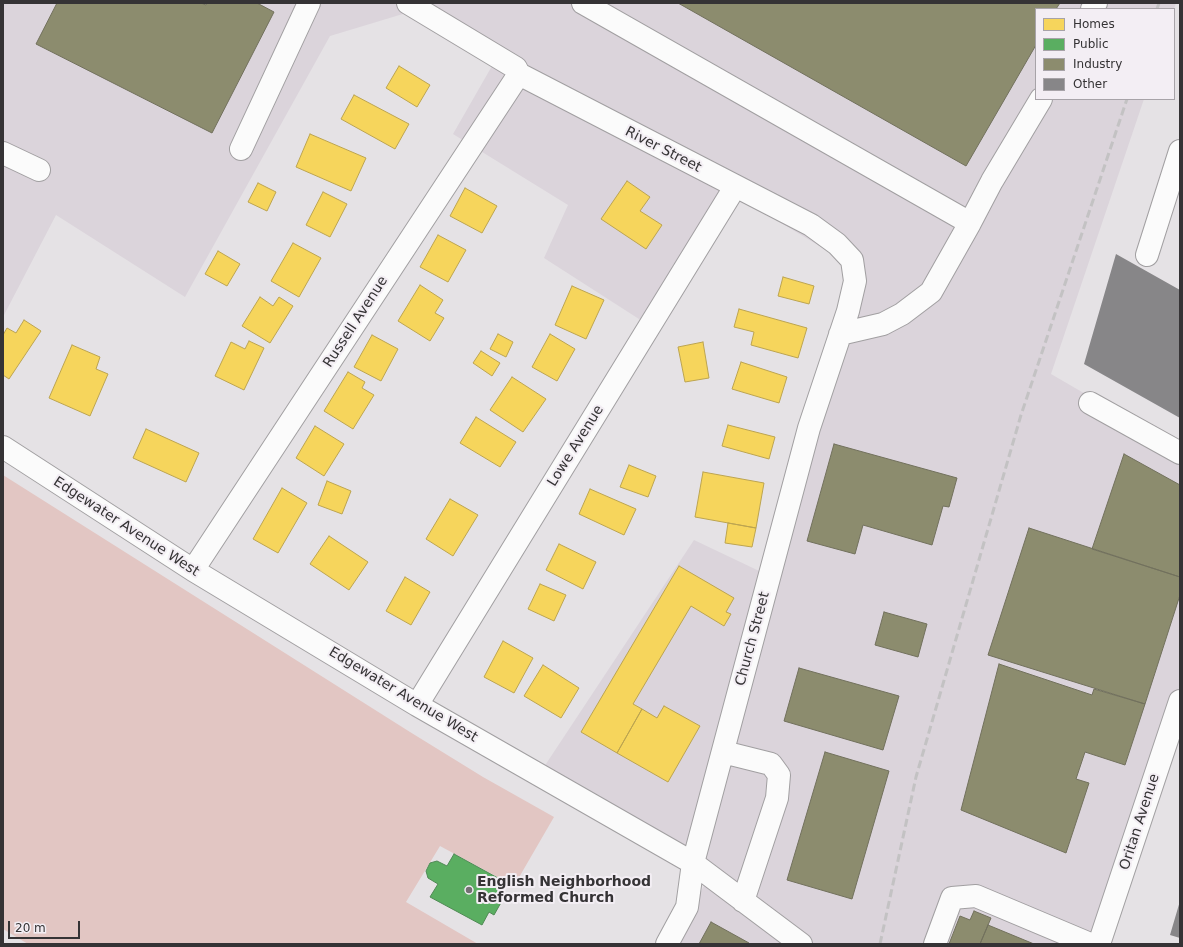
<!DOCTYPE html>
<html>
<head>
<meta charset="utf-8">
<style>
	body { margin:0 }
	#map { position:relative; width:1183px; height:947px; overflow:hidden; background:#e5e2e5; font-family:"DejaVu Sans",sans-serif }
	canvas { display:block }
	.frame { position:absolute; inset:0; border:4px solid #353335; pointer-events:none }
	.legend { position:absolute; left:1035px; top:8px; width:140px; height:92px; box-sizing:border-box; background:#f3eef4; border:1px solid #a7a3a8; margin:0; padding:5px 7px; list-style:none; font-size:12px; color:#353335 }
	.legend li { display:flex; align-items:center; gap:8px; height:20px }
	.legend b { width:20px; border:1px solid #a7a3a8 }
	.scale { position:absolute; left:8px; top:921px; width:72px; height:18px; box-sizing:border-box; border:2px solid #353335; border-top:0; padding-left:5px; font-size:12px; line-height:14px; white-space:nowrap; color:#353335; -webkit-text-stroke:3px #f3eef4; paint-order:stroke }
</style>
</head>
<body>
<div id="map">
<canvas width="1183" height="947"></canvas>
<div class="frame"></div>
<ul class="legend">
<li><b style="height:11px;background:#f6d55c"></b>Homes</li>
<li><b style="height:11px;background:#5aae61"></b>Public</li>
<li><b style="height:11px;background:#8c8c6e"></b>Industry</li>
<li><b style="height:11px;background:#878688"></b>Other</li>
</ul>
<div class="scale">20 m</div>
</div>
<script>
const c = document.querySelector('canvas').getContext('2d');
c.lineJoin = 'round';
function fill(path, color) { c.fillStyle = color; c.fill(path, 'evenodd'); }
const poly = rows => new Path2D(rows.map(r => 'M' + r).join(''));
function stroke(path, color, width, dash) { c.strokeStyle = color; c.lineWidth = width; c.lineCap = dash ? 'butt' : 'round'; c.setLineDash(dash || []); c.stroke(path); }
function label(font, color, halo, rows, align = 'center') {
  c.font = font + ' "DejaVu Sans",sans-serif'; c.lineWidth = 4; c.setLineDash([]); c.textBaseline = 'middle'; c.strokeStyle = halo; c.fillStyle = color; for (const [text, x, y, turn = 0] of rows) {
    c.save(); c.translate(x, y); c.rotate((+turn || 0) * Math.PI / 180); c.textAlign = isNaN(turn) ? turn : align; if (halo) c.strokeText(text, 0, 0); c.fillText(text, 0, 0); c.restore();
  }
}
fill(poly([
	[3,3,1176,3,1174,9,1036,9,1036,99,1144,99,1051,374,1180,449,1180,709,1102,944,674,944,707,880,538,776,694,540,776,579,861,271,733,194,653,328,544,258,568,205,453,134,500,52,426,7,330,36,185,297,56,215,3,317]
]), '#dbd4db');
fill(poly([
	[3,475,410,732,483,777,554,817,514,886,440,846,406,902,478,944,28,944,3,929]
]), '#e2c6c3');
const homes = poly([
	[399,66,430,85,417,107,386,88,399,66],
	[354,95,409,124,395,149,341,119,354,95],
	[310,134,366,158,351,191,296,167,310,134],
	[627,181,650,197,640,211,662,225,646,249,601,219,627,181],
	[258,183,276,192,267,211,248,202,258,183],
	[465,188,497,206,482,233,450,216,465,188],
	[323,192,347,204,330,237,306,225,323,192],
	[438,235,466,250,448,282,420,267,438,235],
	[293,243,321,258,299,297,271,281,293,243],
	[218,251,240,264,227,286,205,274,218,251],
	[783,277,814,286,809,304,778,296,783,277],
	[420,285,443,300,435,313,444,318,430,341,398,321,420,285],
	[572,286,604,300,586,339,555,325,572,286],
	[260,297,273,306,279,297,293,306,270,343,242,326,260,297],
	[739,309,807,328,798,358,751,345,754,332,734,327,739,309],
	[24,320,41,331,9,379,3,375,3,335,7,328,16,333,24,320],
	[498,334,513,342,506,357,490,349,498,334],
	[550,334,575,349,557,381,532,367,550,334],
	[372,335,398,349,381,381,354,367,372,335],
	[249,341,264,348,244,390,215,376,231,342,245,349,249,341],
	[703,342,709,378,685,382,678,347,703,342],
	[72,345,100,357,96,369,108,374,90,416,49,398,72,345],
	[481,351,500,363,492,376,473,363,481,351],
	[741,362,787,377,779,403,732,389,741,362],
	[348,372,365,382,362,388,374,395,353,429,324,411,348,372],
	[512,377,546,399,523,432,490,410,512,377],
	[476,417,516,442,500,467,460,443,476,417],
	[728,425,775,437,769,459,722,446,728,425],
	[315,426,344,444,324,476,296,458,315,426],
	[146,429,199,453,186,482,133,458,146,429],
	[629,465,656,476,648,497,620,487,629,465],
	[703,472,764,483,756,528,695,517,703,472],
	[327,481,351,491,342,514,318,505,327,481],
	[282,488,307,503,278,553,253,539,282,488],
	[590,489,636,509,624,535,579,514,590,489],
	[450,499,478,515,453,556,426,539,450,499],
	[728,523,756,528,752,547,725,543,728,523],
	[329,536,368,562,349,590,310,564,329,536],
	[559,544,596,562,583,589,546,570,559,544],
	[679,566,734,598,726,612,731,614,724,626,691,606,633,704,642,709,617,753,581,732,679,566],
	[405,577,430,592,411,625,386,611,405,577],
	[540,584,566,595,554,621,528,609,540,584],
	[503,641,533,658,514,693,484,677,503,641],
	[543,665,579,688,561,718,524,696,543,665],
	[664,706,700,726,668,782,617,753,642,709,657,718,664,706]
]);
fill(homes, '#f6d55c');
stroke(homes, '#bca450', 1);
const public = poly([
	[454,854,507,883,499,898,503,899,494,915,489,912,482,925,430,897,438,884,428,878,426,871,430,863,437,861,447,866,454,854]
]);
fill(public, '#5aae61');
stroke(public, '#4f8954', 1);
const industry = poly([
	[57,3,201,3,206,5,207,3,257,3,274,12,212,133,36,44,57,3],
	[678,3,1060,3,1056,9,1036,9,1036,45,966,166,678,3],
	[834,444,957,478,949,507,943,506,932,545,863,525,855,554,807,541,834,444],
	[1124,454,1180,485,1180,577,1092,549,1124,454],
	[1029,528,1180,577,1180,595,1145,704,988,655,1029,528],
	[884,612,927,624,918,657,875,645,884,612],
	[999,664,1092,695,1094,689,1145,704,1125,765,1085,752,1076,779,1089,783,1066,853,961,810,999,664],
	[799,668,899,696,883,750,784,721,799,668],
	[825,752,889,771,852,899,787,880,825,752],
	[974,911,991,918,980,944,949,944,960,916,970,920,974,911],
	[711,922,749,943,749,944,699,944,711,922],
	[988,925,1034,944,980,944,988,925]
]);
fill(industry, '#8c8c6e');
stroke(industry, '#72715d', 1);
fill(poly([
	[1116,254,1180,290,1180,418,1084,364],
	[1180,901,1180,938,1170,935]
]), '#878688');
const minor = poly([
	[408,3,516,68,519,74,811,225,837,244,852,260,855,281,848,311,809,428,693,863,687,907,667,944],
	[583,3,970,223,992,181,1041,99],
	[1092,9,1096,3],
	[241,149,309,3],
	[3,153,39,170],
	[1147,255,1180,151],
	[840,334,883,324,902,314,931,292,970,223],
	[1090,403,1180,453],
	[3,447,193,570,417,705,693,863,801,944],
	[193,570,519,74],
	[417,705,735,187],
	[723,752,771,764,779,775,777,798,743,901],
	[935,944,952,898,976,896,1090,944],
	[1099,944,1180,701]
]);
stroke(minor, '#a19fa1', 24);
stroke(minor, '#fbfbfb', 22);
stroke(poly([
	[1157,9,1159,3],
	[880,944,916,777,1021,415,1127,99]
]), '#c3c2c3', 3, [8, 4]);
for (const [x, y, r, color] of [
	[469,890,4,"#737073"]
]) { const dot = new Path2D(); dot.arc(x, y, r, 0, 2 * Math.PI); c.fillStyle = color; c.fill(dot); stroke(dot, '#f3eef4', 1.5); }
label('14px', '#353335', '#f3eef4', [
	["River Street",663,150,27],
	["Russell Avenue",356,322,-57],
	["Lowe Avenue",576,446,-58],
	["Edgewater Avenue West",126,527,33],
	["Church Street",753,639,-75],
	["Edgewater Avenue West",403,695,31],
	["Oritan Avenue",1140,822,-72]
]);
label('bold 14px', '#353335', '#f3eef4', [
	["English Neighborhood",477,882],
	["Reformed Church",477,898]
], 'left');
</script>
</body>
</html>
